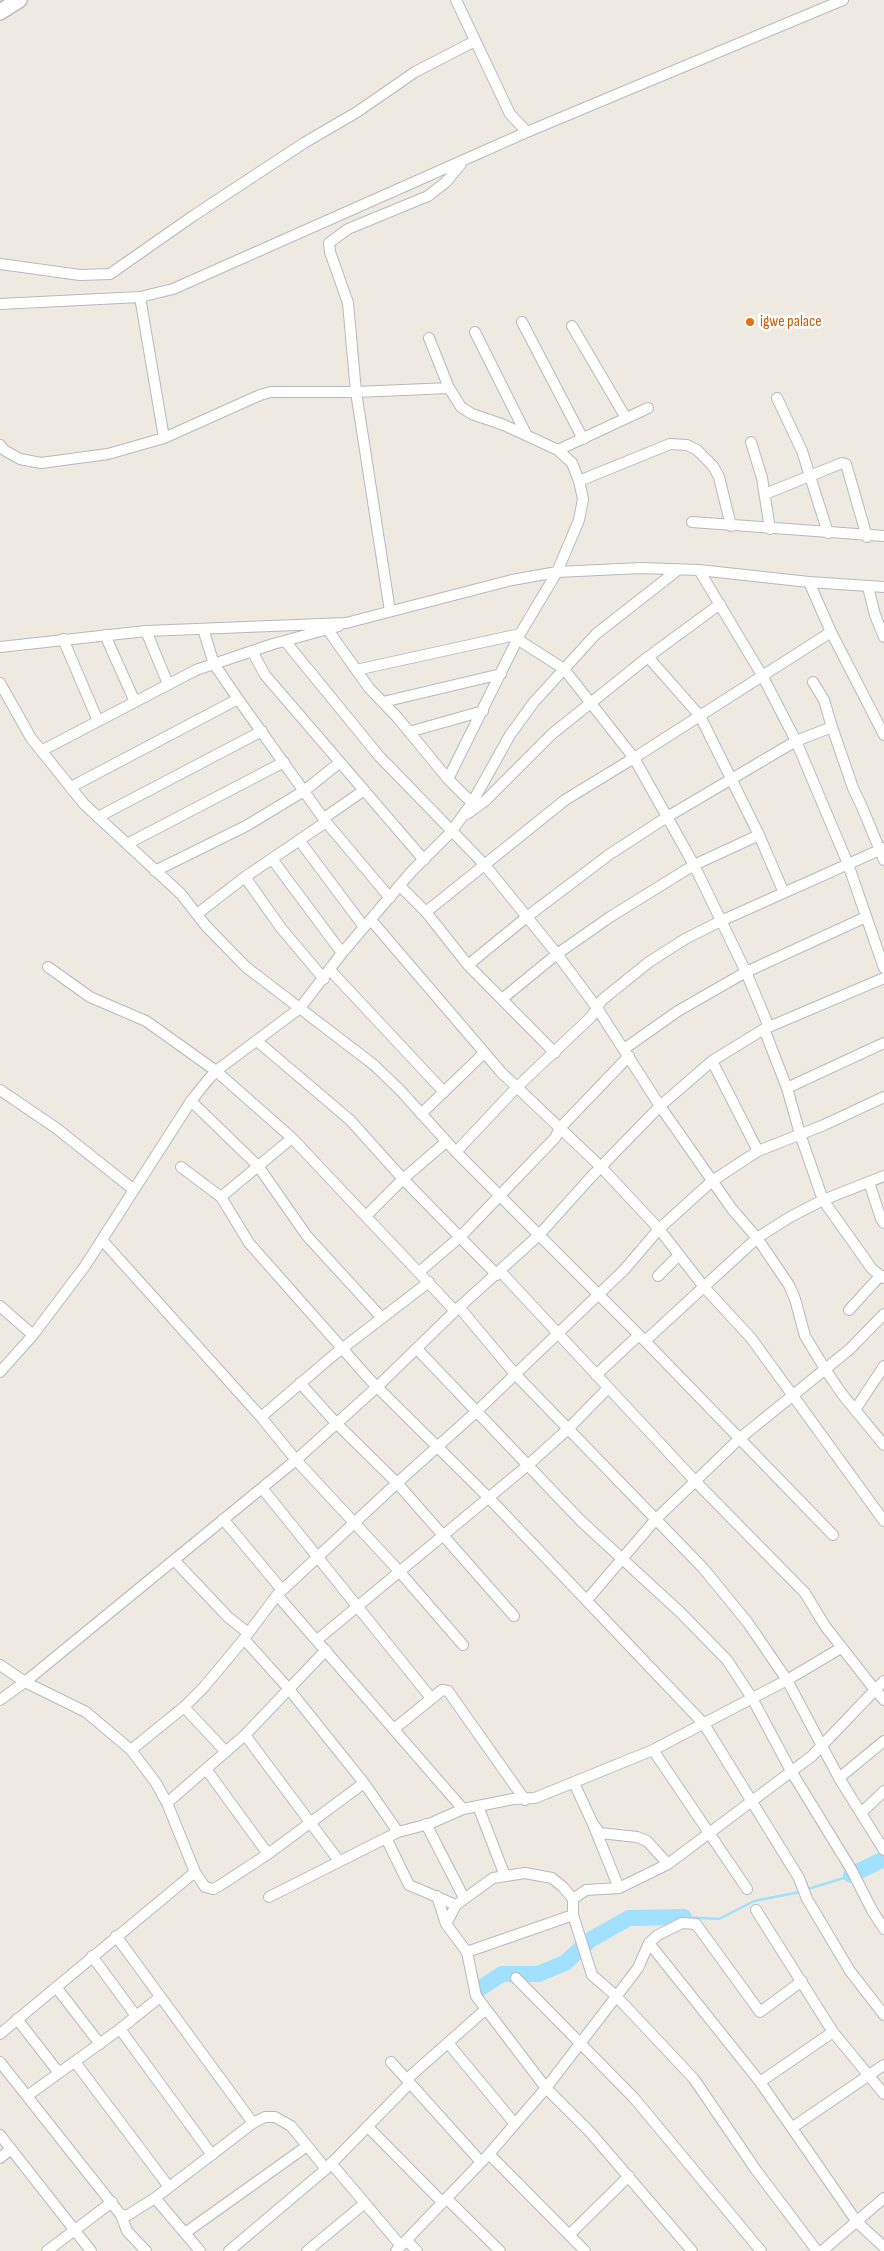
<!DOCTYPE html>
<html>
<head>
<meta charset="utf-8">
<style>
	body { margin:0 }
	canvas { display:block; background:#efeae1 }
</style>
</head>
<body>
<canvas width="884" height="2251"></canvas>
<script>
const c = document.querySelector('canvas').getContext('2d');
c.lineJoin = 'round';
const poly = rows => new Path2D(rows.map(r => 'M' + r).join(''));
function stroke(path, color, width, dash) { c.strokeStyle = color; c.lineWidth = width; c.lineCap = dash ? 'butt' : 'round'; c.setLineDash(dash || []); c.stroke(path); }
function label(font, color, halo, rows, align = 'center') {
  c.font = font + ' "Sofia Sans Condensed",sans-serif'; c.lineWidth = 5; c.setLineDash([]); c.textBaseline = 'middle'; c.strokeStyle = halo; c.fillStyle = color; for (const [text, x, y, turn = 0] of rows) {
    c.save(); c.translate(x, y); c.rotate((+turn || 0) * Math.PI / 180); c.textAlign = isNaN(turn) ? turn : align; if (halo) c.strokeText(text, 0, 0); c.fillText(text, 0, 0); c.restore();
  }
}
stroke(poly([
	[805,1890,850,1876],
	[684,1917,719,1919,754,1901,800,1892]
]), '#a1e1ff', 2.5);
stroke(poly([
	[851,1875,884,1859],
	[479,1989,502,1974,538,1974,565,1963,590,1940,629,1918,684,1917]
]), '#a1e1ff', 16);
const minor = poly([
	[456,0,510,114,527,132],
	[0,264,80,275,110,274,193,216,304,143,357,112,415,72,475,41],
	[140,297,164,438],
	[0,304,140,297,173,289,527,132,843,0],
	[522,322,583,439],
	[572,326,626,418],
	[475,332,526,434],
	[429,338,449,388,461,407,472,414,504,425,558,450,572,463,579,481,583,499,579,520,557,572,520,634,448,779],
	[777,398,802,451,828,533],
	[751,442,762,478,770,529],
	[0,445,4,450,20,459,41,463,108,454,164,438,260,395,271,392,356,392,449,388],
	[558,450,648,408],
	[579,481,670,444,687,445,697,450,713,466,719,477,731,526],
	[765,494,842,463,846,464,867,537],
	[692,522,884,536],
	[699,570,763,677,796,741,848,864,884,968],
	[809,582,831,632,884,735],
	[868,587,875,615,884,637],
	[390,611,356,392,348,303,330,252,329,243,348,229,428,196,446,182,461,164],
	[203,629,214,664,238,699,326,822,390,898],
	[328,630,369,688,397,717,448,779,472,803],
	[146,631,168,684],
	[105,635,135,702],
	[63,639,98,721],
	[517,639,564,669,634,758,694,865,746,972,769,1027],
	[285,641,379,756,484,864,557,954,597,1008,660,1106,732,1209,757,1238,789,1285,795,1299,805,1336,825,1369,842,1394,884,1445],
	[0,647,146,631,346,623,512,580,557,572,641,568,699,570,809,582,884,587],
	[252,651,265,675,424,860],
	[648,657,700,716,759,835],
	[356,670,520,634],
	[813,682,824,700,832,727],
	[0,683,31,738,84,804,181,894,206,926,246,967,374,1065,400,1090,456,1152,645,1341,833,1535],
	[383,702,501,674],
	[409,732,483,711],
	[41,751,196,670,273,644,339,626],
	[71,787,238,699],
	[467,814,485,801,552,734,648,657,720,604],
	[98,817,262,731],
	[324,818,363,791],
	[299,840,364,927],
	[127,844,284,762],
	[272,859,342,953],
	[155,871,246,826,304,791,339,763],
	[245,877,281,928,324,979],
	[400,886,426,912,468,965,555,1053],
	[426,912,565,800,634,758,831,632],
	[197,914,245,877,326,822],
	[371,920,501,1072,601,1167,659,1229,704,1287,751,1338,884,1521],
	[468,965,528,916,610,854,667,817,796,741,832,727,853,788,862,807,884,860],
	[48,967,90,997,146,1021,216,1071,292,1138,455,1311],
	[330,970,444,1092],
	[502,999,557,954,610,917,694,865,759,835,784,893],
	[764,1029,787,1088,800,1134,823,1200,872,1269,884,1278],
	[257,1041,350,1120,403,1179,497,1275],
	[624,1049,678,1011,746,972,866,917],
	[712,1061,758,1151],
	[787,1088,884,1043],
	[0,1090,56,1128,134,1190],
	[191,1101,258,1166,307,1236,382,1318],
	[421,1114,484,1053],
	[456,1152,516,1088,591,1017,602,1000,649,962,685,939,721,921,884,848],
	[181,1167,221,1197,249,1243,371,1381,489,1498,704,1724,799,1878,807,1899,850,1971,884,2015],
	[869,1182,881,1219,884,1223],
	[221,1197,292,1138],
	[366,1216,403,1179,446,1142],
	[102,1240,261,1417,296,1460,399,1571,463,1645],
	[500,1271,696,1482,805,1593,825,1626,875,1690,812,1756,668,1864,619,1888],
	[419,1272,460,1237,555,1138,560,1128,629,1056],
	[658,1276,679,1255],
	[0,1306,33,1335],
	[459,1307,515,1374,703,1568,748,1623,787,1680,839,1778,884,1850],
	[849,1310,880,1276],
	[645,1341,757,1238,790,1217,823,1200,884,1176],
	[417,1349,581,1521,680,1612,727,1660,752,1698,791,1771,851,1869,872,1910,884,1929],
	[0,1372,33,1335,85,1266,191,1101,207,1081,216,1071,300,1008,342,953,412,871,451,832,472,803,510,735,534,702,596,634,679,569],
	[596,1375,639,1335],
	[300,1383,336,1423,397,1483,514,1616],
	[855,1410,884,1366],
	[261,1417,335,1354,429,1282],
	[262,1488,431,1698],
	[223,1519,282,1590],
	[174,1560,228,1617,248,1633],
	[277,1595,463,1809],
	[587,1600,656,1519,739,1439,850,1349,884,1314],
	[244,1639,288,1688,364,1783,398,1832],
	[317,1640,528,1465,568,1429,608,1388],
	[0,1665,25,1682,86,1712,131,1750,156,1783,167,1803,195,1872,205,1887,213,1889,219,1886,268,1854,364,1783],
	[884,1681,875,1690,884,1700],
	[0,1700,25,1682,296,1460,378,1386,455,1311,539,1235,591,1177,660,1106,712,1061,764,1029,884,978],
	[184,1707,226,1752],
	[394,1729,442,1690,448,1691,525,1800],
	[245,1735,339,1861],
	[131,1750,184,1707,204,1687,244,1639,277,1595,397,1483,476,1412,624,1270,659,1229,712,1181,758,1151,824,1125,884,1097],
	[653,1750,747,1889],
	[206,1769,268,1854],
	[839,1778,884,1741],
	[574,1783,593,1824,600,1833,637,1837,647,1841,668,1864],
	[167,1803,245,1735,326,1650],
	[478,1806,505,1876],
	[861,1813,884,1791],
	[426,1824,464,1898],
	[593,1824,619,1888,586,1890,573,1899,573,1915,592,1975,616,1996,694,2079,756,2170,817,2251],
	[386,1838,409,1885,456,1905,446,1924,467,1952,573,1915],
	[437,1896,446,1924],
	[269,1897,398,1832,429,1824,463,1809,513,1799,535,1798,653,1750,787,1680,841,1648],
	[456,1905,493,1878,525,1873,552,1878,563,1887,573,1899],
	[756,1910,833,2032,884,2094],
	[116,1936,253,2123],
	[649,1943,760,2082,857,2222,884,2247],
	[467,1952,476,1996,546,2088,590,2132,692,2251],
	[92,1956,136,2016],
	[516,1978,634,2098,761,2251],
	[56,1987,100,2044],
	[17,2019,59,2073],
	[120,2029,212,2155],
	[0,2034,195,1872],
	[448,2043,515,2124],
	[0,2062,121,2215,127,2231,146,2251],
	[75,2062,169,2187],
	[391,2062,481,2162],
	[407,2079,486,2009],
	[760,2082,833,2032],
	[27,2096,120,2029,160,1997],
	[368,2127,442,2202],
	[793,2127,884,2065],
	[0,2135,91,2251],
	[489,2154,585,2251],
	[0,2158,11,2149],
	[331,2163,401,2246],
	[155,2198,200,2251],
	[446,2198,500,2251],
	[121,2215,128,2215,155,2198,253,2123,265,2117,275,2117,291,2126,326,2169],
	[185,2233,307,2146],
	[569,2235,629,2176],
	[407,2241,417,2251],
	[47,2251,112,2202],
	[229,2251,326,2169,410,2083],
	[307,2251,365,2203],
	[396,2251,489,2154,546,2088,638,1968,649,1943,658,1935,682,1923,696,1924,760,2012,802,1981],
	[822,2251,884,2198]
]);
const secondary = poly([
	[0,12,19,0]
]);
stroke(minor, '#b5b9be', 12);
stroke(secondary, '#b5bac0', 18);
stroke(minor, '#fff', 10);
stroke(secondary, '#fff', 15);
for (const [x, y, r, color] of [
	[750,322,5,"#e8710a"]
]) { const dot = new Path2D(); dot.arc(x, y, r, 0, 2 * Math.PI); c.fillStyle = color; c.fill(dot); stroke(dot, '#fff', 2); }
label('16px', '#c56008', '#fff', [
	["igwe palace",760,322]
], 'left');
</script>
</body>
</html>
